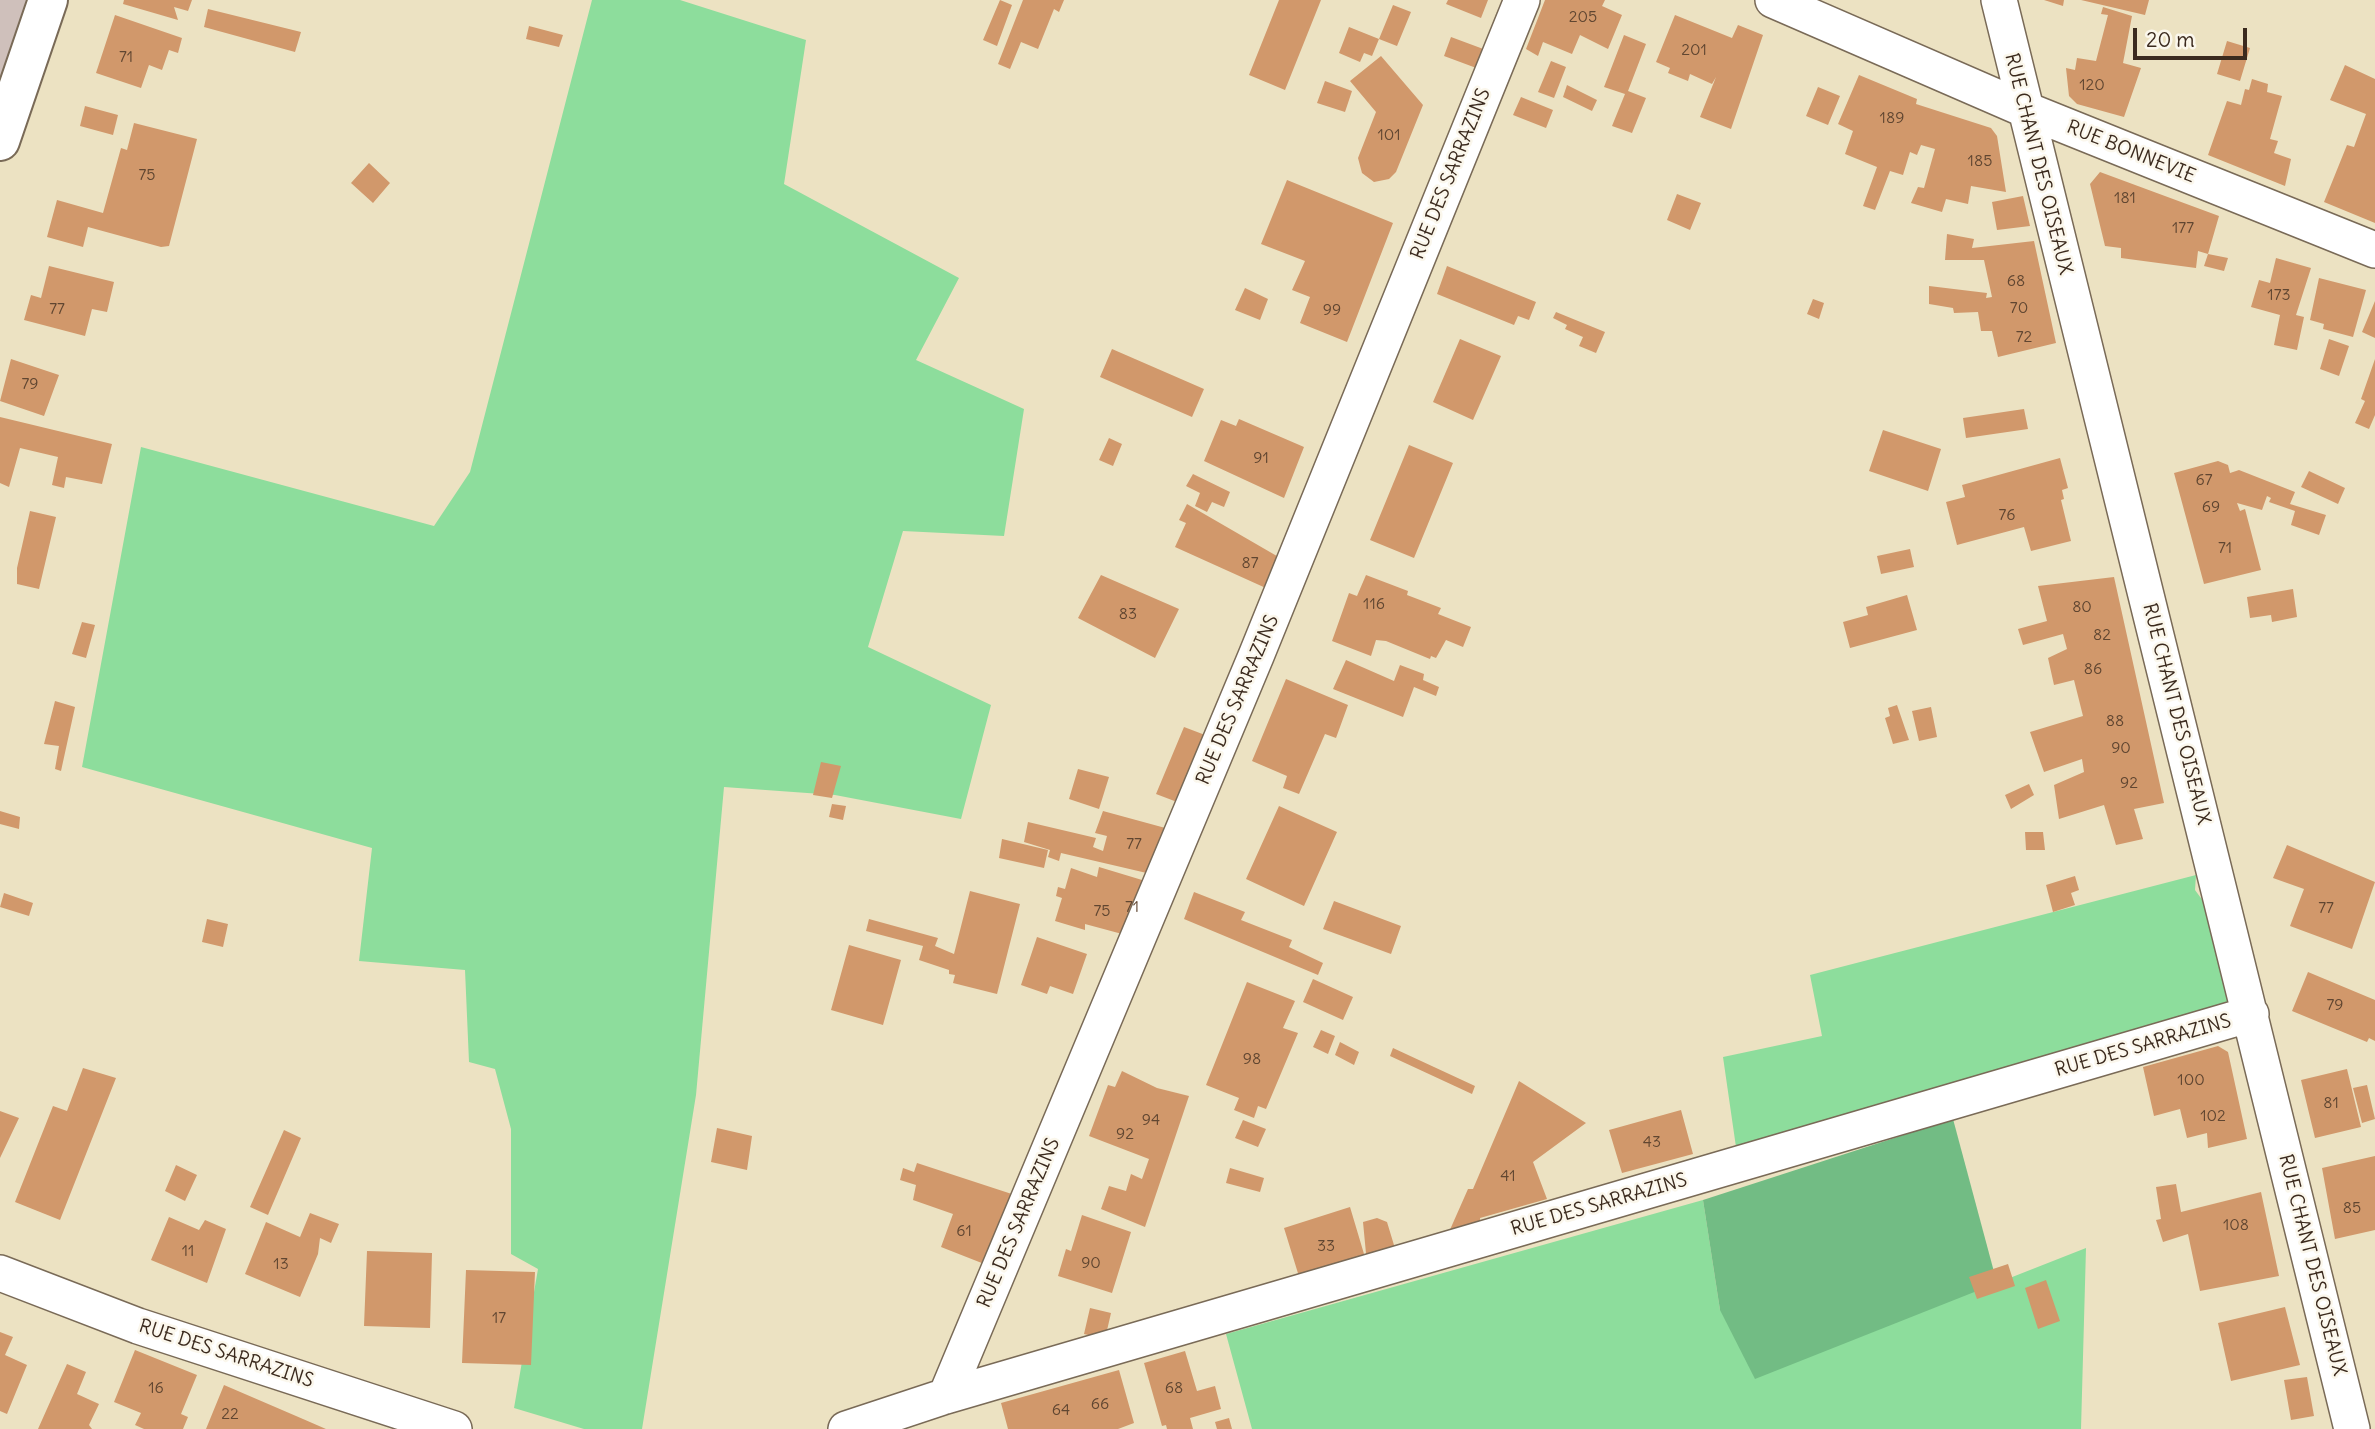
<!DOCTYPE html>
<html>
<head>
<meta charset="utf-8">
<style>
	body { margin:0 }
	#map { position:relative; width:2375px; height:1429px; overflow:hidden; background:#ece2c2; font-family:Delius,sans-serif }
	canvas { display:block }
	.scale { position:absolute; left:2133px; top:28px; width:114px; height:32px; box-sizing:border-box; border:4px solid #3b2a1e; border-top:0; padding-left:9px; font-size:21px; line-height:24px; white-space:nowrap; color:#3b2a1e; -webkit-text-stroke:5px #fbf7ec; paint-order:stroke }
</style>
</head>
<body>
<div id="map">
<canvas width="2375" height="1429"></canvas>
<div class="scale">20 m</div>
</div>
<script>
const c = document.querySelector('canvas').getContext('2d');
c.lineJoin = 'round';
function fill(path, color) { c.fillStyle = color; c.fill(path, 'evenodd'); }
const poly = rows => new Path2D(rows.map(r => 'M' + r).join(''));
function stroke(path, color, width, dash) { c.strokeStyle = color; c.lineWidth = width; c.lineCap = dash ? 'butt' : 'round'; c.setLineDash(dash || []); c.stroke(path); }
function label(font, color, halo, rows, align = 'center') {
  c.font = font + ' Delius,sans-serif'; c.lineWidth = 5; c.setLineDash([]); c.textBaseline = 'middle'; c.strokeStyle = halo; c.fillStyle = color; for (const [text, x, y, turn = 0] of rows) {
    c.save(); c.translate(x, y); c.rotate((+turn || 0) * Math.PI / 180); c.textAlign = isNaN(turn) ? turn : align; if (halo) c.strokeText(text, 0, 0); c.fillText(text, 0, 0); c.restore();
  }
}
fill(poly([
	[0,0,48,0,0,126]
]), '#cfc0bb');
fill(poly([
	[592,0,680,0,806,40,784,184,959,278,916,360,1024,409,1004,536,903,531,868,647,991,705,961,819,835,795,724,787,696,1095,642,1429,584,1429,514,1408,538,1269,511,1254,511,1129,495,1069,469,1062,465,970,359,961,372,848,82,767,141,447,434,526,470,472],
	[2196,875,2195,890,2206,905,2234,1008,1737,1154,1723,1057,1822,1036,1810,975],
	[1703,1200,1720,1310,1997,1283,2086,1248,2081,1429,1252,1429,1226,1334]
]), '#8ddd9c');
fill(poly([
	[1953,1119,1997,1283,1755,1379,1720,1310,1703,1200]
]), '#72bc84');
fill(poly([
	[124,0,192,0,188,11,174,7,178,20,123,4],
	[1000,0,1012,5,997,46,983,40],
	[1023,0,1064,0,1059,12,1054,9,1038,49,1021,42,1010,69,998,64],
	[1279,0,1321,0,1285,90,1249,75],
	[1448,0,1488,0,1481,18,1446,4],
	[1545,0,1605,0,1602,6,1622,15,1608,49,1580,35,1572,54,1543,42,1538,56,1526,49],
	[2044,0,2064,0,2063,6],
	[2081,0,2149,0,2145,15],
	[1393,5,1411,12,1397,46,1379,39],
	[2103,7,2132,16,2123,63,2141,68,2124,117,2077,104,2069,96,2066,68,2075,70,2077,58,2096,61,2108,15,2101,14],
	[208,9,301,32,295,52,204,27],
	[115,15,182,38,178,53,169,50,162,70,149,65,141,88,96,73],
	[1675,15,1732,38,1738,25,1763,35,1731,129,1700,117,1716,77,1712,84,1690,74,1688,81,1668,73,1670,68,1656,62],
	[529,26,563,35,559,47,526,39],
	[1349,27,1379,39,1372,56,1364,53,1360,62,1339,53],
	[1624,35,1646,44,1628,91,1646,98,1632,133,1612,126,1625,94,1604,87],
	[1451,37,1486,50,1479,69,1444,56],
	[2227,41,2250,48,2240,81,2217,74],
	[1381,56,1423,105,1396,172,1389,179,1374,182,1362,173,1358,158,1376,112,1350,81],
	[1551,61,1566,67,1554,98,1538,92],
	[2345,65,2375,79,2375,223,2324,202,2347,145,2354,147,2366,114,2330,100],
	[1859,75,1917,99,1916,104,1991,128,1997,136,2006,192,1971,186,1968,204,1946,199,1942,212,1911,203,1918,187,1924,188,1935,149,1921,145,1917,155,1910,152,1903,175,1890,171,1875,210,1863,206,1877,167,1845,154,1853,131,1838,124],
	[2252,79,2268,84,2267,92,2282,96,2270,139,2278,141,2274,153,2291,159,2285,186,2208,155,2227,101,2241,105,2245,89,2249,90],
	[1325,81,1352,91,1345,112,1317,103],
	[1567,85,1597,100,1592,111,1563,97],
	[1818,87,1840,96,1828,125,1806,116],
	[1521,97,1553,110,1546,128,1513,115],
	[85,106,118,115,113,135,80,126],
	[134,123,197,139,169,246,161,247,88,227,83,247,47,237,57,200,103,213,121,148,127,150],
	[369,163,390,183,373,203,351,183],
	[2100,172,2219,216,2208,254,2198,251,2196,268,2121,258,2121,248,2105,246,2090,184],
	[1287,180,1393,223,1347,342,1300,323,1310,297,1292,290,1305,261,1261,244],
	[1677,194,1701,203,1690,230,1667,220],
	[2023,196,2030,226,1997,230,1992,202],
	[1947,234,1974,239,1972,248,2034,241,2056,343,1998,357,1992,331,1981,331,1978,312,1954,313,1953,308,1929,304,1929,286,1987,293,1986,298,1992,297,1984,260,1945,260],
	[2208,254,2228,258,2224,271,2204,266],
	[2276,258,2311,268,2296,315,2304,317,2297,350,2274,345,2280,315,2251,307,2259,280,2270,283],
	[49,266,114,282,107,312,92,309,85,336,24,320,31,295,41,298],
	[1447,266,1536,302,1529,320,1518,316,1514,325,1437,294],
	[2319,278,2366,290,2353,337,2323,329,2324,324,2310,320],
	[1245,288,1268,299,1260,320,1235,310],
	[1813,299,1824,303,1819,319,1807,314],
	[2375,301,2375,338,2362,332],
	[1556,312,1605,332,1596,353,1579,346,1583,337,1565,329,1567,325,1553,318],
	[1460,339,1501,356,1473,420,1433,402],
	[2329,339,2349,346,2339,376,2320,369],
	[1112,349,1204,389,1192,417,1100,377],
	[11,359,59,375,44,416,0,401],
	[2375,359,2375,415,2369,429,2355,423,2365,401,2361,399],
	[2024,409,2028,429,1966,438,1963,418],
	[0,417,112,444,102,484,66,477,64,488,52,485,58,457,20,448,9,487,0,483],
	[1239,419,1304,447,1284,498,1204,461,1221,420,1236,426],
	[1883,430,1941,449,1928,491,1869,471],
	[1109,438,1122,444,1113,466,1099,460],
	[1409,445,1453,463,1414,558,1370,540],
	[2060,458,2068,488,2062,490,2064,499,2061,500,2071,541,2031,551,2024,527,1957,545,1946,502,1965,497,1962,485],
	[2218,461,2228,465,2230,473,2239,470,2295,492,2290,504,2326,515,2319,535,2291,525,2295,511,2269,502,2271,498,2267,496,2262,510,2237,503,2240,511,2245,509,2261,570,2204,584,2174,473],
	[2309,471,2345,488,2338,504,2301,487],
	[1193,474,1230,492,1224,507,1212,502,1207,512,1195,506,1200,493,1186,486],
	[1187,504,1282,559,1268,589,1175,547,1186,523,1179,520],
	[30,511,56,517,39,589,17,584,17,568],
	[1910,549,1914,567,1881,574,1877,556],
	[1101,575,1179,609,1155,658,1078,618],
	[1366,575,1408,591,1407,595,1441,608,1438,614,1471,627,1463,647,1446,640,1436,658,1431,656,1430,659,1386,641,1376,640,1371,656,1332,641,1349,593,1357,596],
	[2114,577,2164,803,2134,809,2143,839,2116,845,2104,805,2059,819,2054,785,2084,772,2082,759,2044,772,2030,732,2083,716,2074,680,2054,685,2048,658,2067,649,2063,634,2023,645,2018,629,2047,621,2038,586],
	[2293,589,2297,617,2272,622,2271,615,2250,618,2247,597],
	[1907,595,1917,630,1850,648,1843,622,1868,615,1866,607],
	[82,622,95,625,86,658,72,654],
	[1346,660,1394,681,1400,665,1424,674,1423,680,1439,687,1436,696,1414,687,1403,717,1333,689],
	[1286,679,1348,705,1336,738,1325,734,1299,794,1283,788,1287,776,1252,761],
	[55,701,75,707,61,771,55,769,59,746,44,744],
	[1897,705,1909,740,1893,744,1885,718,1890,716,1888,708],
	[1931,707,1937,737,1919,741,1912,711],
	[1184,727,1213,738,1185,805,1156,794],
	[821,762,841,766,832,798,813,795],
	[1078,769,1109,777,1099,809,1069,799],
	[2029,784,2034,795,2011,809,2005,795],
	[832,804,846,806,843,820,829,817],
	[1279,806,1337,832,1304,906,1246,879],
	[0,811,20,817,19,829,0,824],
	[1103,811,1169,829,1151,874,1061,853,1059,861,1048,857,1050,850,1024,842,1028,822,1096,838,1093,847,1103,851,1107,836,1095,833],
	[2025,832,2043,832,2045,850,2026,850],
	[1002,839,1048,850,1044,868,999,858],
	[2287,845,2375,882,2352,949,2290,926,2304,889,2273,878],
	[1099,867,1152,883,1137,938,1085,924,1085,930,1055,921,1062,898,1056,896,1058,887,1065,889,1071,868,1097,877],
	[2075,876,2079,890,2071,893,2075,905,2053,912,2046,885],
	[970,891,1020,904,997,994,953,983,955,975,949,974,949,970,919,960,923,946,866,931,869,919,938,938,935,946,954,954],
	[1194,892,1245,912,1241,920,1292,940,1289,947,1323,963,1318,975,1184,919],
	[4,893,33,903,29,916,0,907],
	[1334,901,1401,926,1391,954,1323,929],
	[207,919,228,924,223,947,202,942],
	[1037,937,1087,954,1073,994,1050,986,1047,994,1021,985],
	[849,945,901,960,883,1025,831,1010],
	[2308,972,2375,1000,2375,1041,2369,1038,2367,1042,2292,1011],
	[1313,979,1353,997,1343,1020,1303,1002],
	[1247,982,1295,1001,1283,1028,1298,1033,1266,1109,1258,1106,1254,1118,1234,1110,1239,1098,1206,1085],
	[1321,1030,1335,1036,1328,1054,1313,1047],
	[1340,1042,1359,1052,1354,1065,1335,1055],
	[2218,1046,2228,1052,2247,1139,2208,1148,2207,1133,2187,1138,2180,1109,2154,1116,2143,1067],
	[1393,1048,1475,1086,1472,1094,1390,1056],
	[83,1068,116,1078,60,1220,15,1202,53,1106,67,1111],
	[2347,1069,2361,1127,2315,1138,2301,1080],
	[1122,1071,1157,1088,1189,1096,1145,1227,1101,1209,1109,1186,1126,1191,1131,1174,1142,1179,1149,1159,1089,1136,1108,1085,1115,1087],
	[1519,1081,1586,1123,1533,1162,1547,1199,1480,1218,1481,1230,1445,1241,1468,1189,1473,1189],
	[2367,1085,2375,1119,2362,1123,2353,1088],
	[1681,1110,1693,1154,1622,1173,1609,1130],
	[0,1111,19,1118,0,1158],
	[1243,1120,1266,1129,1258,1147,1235,1138],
	[717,1128,752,1136,747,1170,711,1162],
	[284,1130,301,1138,268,1215,250,1207],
	[2375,1156,2375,1230,2335,1239,2322,1168],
	[917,1163,1024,1198,997,1269,941,1247,953,1214,913,1200,916,1185,900,1180,903,1168,914,1172],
	[176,1165,197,1175,185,1201,165,1191],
	[1230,1168,1264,1178,1260,1192,1226,1183],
	[2176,1184,2181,1212,2261,1192,2279,1276,2200,1291,2188,1234,2163,1242,2156,1220,2161,1219,2156,1187],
	[1350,1207,1367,1264,1363,1222,1377,1218,1387,1222,1397,1255,1367,1264,1301,1283,1284,1228],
	[310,1213,339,1224,331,1243,320,1238,318,1254,300,1297,245,1274,266,1222,300,1237],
	[1082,1215,1131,1232,1112,1293,1058,1276,1066,1249,1071,1251],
	[169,1217,199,1230,205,1220,226,1229,207,1283,151,1260],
	[367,1251,432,1253,430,1328,364,1326],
	[2008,1264,2015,1286,1977,1299,1969,1277],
	[466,1270,535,1272,531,1365,462,1363],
	[2046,1280,2060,1321,2038,1329,2025,1288],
	[2285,1307,2300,1365,2231,1381,2218,1323],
	[1090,1308,1111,1313,1105,1339,1084,1334],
	[0,1332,13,1337,5,1355,27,1365,7,1414,0,1411],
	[135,1350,197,1375,181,1414,188,1417,183,1429,144,1429,135,1425,141,1413,114,1402],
	[1185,1351,1197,1391,1215,1386,1221,1409,1190,1418,1193,1429,1167,1429,1166,1425,1162,1426,1144,1363],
	[67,1364,86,1372,77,1394,99,1404,89,1425,92,1429,38,1429],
	[1119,1370,1134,1423,1118,1429,1008,1429,1001,1403],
	[2307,1377,2314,1416,2291,1420,2284,1380],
	[224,1385,303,1419,326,1429,206,1429],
	[1229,1418,1232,1429,1217,1429,1215,1422]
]), '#d1986b');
const minor = poly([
	[1773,0,2024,109,2375,250],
	[1999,0,2352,1429],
	[0,1273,138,1326,454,1429],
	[946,1396,1256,656,1522,0],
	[846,1429,946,1396,2251,1014]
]);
const tertiary = poly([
	[0,141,48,0]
]);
stroke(minor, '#796a57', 38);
stroke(tertiary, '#796a57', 42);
stroke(minor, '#fff', 35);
stroke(tertiary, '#fff', 38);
label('16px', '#604631', null, [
	["205",1583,17],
	["201",1694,50],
	["71",126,57],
	["120",2092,85],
	["189",1892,118],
	["101",1389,135],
	["185",1980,161],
	["75",147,175],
	["181",2125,198],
	["177",2183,228],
	["68",2016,281],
	["173",2279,295],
	["70",2019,308],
	["77",57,309],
	["99",1332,310],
	["72",2024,337],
	["79",30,384],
	["91",1261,458],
	["67",2204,480],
	["69",2211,507],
	["76",2007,515],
	["71",2225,548],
	["87",1250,563],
	["116",1374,604],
	["80",2082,607],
	["83",1128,614],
	["82",2102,635],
	["86",2093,669],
	["88",2115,721],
	["90",2121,748],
	["92",2129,783],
	["77",1134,844],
	["71",1132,907],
	["77",2326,908],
	["75",1102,911],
	["79",2335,1005],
	["98",1252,1059],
	["100",2191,1080],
	["81",2331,1103],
	["102",2213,1116],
	["94",1151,1120],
	["92",1125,1134],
	["43",1652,1142],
	["41",1508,1176],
	["85",2352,1208],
	["108",2236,1225],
	["61",964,1231],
	["33",1326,1246],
	["11",188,1251],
	["90",1091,1263],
	["13",281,1264],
	["17",499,1318],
	["16",156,1388],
	["68",1174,1388],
	["66",1100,1404],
	["64",1061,1410],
	["22",230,1414]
]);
label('19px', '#3b2a1e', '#fbf7ec', [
	["RUE BONNEVIE",2131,152,22],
	["RUE CHANT DES OISEAUX",2038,164,76],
	["RUE DES SARRAZINS",1451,174,-68],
	["RUE DES SARRAZINS",1238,700,-67],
	["RUE CHANT DES OISEAUX",2176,714,76],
	["RUE DES SARRAZINS",2143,1046,-16],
	["RUE DES SARRAZINS",1599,1205,-16],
	["RUE DES SARRAZINS",1019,1223,-67],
	["RUE CHANT DES OISEAUX",2312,1265,76],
	["RUE DES SARRAZINS",226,1354,18]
]);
</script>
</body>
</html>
